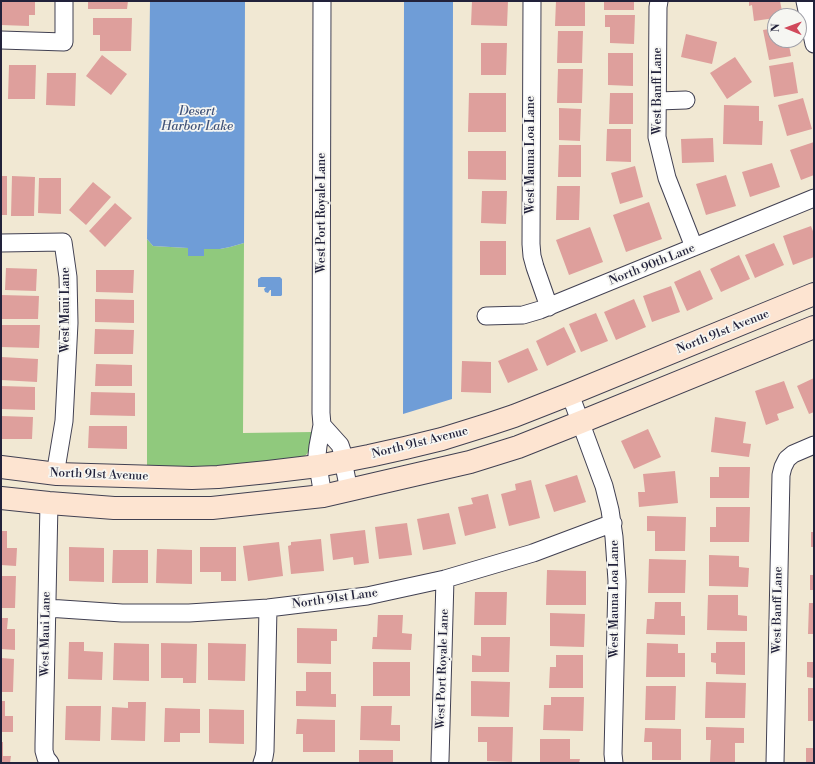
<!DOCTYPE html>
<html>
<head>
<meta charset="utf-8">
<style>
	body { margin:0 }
	#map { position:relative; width:815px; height:764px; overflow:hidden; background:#f1e8d3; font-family:"Libre Bodoni",serif }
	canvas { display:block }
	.frame { position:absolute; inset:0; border:2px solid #22223b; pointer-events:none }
	.north { position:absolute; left:767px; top:8px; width:40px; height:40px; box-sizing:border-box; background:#f6f6f2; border:1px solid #a1a1a9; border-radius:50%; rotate:271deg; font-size:11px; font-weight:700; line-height:16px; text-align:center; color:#22223b }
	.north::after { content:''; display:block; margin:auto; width:14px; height:18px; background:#d1495b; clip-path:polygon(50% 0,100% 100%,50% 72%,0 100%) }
</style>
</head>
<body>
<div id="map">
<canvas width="815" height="764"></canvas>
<div class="frame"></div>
<div class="north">N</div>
</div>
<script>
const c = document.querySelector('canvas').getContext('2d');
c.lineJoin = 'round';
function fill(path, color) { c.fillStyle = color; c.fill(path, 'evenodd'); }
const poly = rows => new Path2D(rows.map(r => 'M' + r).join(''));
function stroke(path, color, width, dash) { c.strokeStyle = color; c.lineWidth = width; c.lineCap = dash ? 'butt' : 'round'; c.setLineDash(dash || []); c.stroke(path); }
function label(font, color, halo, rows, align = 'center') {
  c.font = font + ' "Libre Bodoni",serif'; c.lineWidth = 3.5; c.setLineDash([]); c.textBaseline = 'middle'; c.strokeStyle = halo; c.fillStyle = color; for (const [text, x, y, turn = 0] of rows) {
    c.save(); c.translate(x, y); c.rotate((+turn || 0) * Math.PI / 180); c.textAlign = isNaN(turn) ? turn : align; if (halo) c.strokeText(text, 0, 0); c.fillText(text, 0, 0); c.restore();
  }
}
fill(poly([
	[147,239,153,246,188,248,188,256,204,256,204,249,220,249,230,247,244,243,243,433,313,432,309,451,306,455,299,459,222,467,147,470]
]), '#90c97d');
fill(poly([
	[150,1,245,1,244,243,230,247,220,249,204,249,204,256,188,256,188,248,153,246,147,239],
	[404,1,453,1,452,399,403,414],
	[261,277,280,277,282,279,282,295,281,296,271,296,271,290,270,290,268,293,265,292,264,289,266,287,258,287,258,279]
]), '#6f9dd7');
fill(poly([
	[1,1,35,1,35,15,29,15,29,26,1,25],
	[88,1,128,1,127,9,88,9],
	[472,1,508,1,507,26,471,25],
	[556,1,585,1,585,26,555,26],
	[604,1,634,1,634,10,604,10],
	[749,1,780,1,783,16,775,16,775,18,754,21,752,5,749,6],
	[605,15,635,15,634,44,610,43,610,27,605,27],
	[93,18,132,18,131,51,100,51,100,35,93,35],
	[775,28,775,40,788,40,791,56,769,60,763,30],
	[558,31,583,31,582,63,557,63],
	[686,34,717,42,712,64,681,57],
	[481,43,507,43,506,75,481,75],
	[608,53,633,53,633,86,608,85],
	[102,55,127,74,111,95,86,76],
	[735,57,752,82,727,99,710,73],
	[793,62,798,93,774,97,769,66],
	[9,65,36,65,35,99,8,99],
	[558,69,583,69,582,103,557,103],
	[47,73,76,73,75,106,46,105],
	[469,93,506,93,506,132,468,132],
	[610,93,633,93,633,124,609,124],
	[803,98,812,129,787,136,778,105],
	[724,105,759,106,759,121,763,121,762,145,723,144],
	[559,108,581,109,580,141,559,140],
	[607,129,631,129,631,162,606,161],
	[713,138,714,162,682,163,681,139],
	[814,142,814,175,801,180,790,150],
	[559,145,581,145,581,177,558,177],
	[468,151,506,151,506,180,468,179],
	[772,163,780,187,750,197,742,172],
	[635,166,643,197,620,204,611,173],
	[726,175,736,206,706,215,696,184],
	[1,176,7,176,7,215,1,215],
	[12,176,35,177,34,216,11,216],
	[39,178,61,178,61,214,38,213],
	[93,182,111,197,86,225,69,210],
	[557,186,580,186,579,220,556,220],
	[482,191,507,191,506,224,481,223],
	[649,202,662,239,626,252,613,215],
	[115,203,132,218,105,247,89,231],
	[811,226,814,234,814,257,793,265,783,236],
	[590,227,603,262,569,275,556,240],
	[480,241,506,241,506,275,480,275],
	[774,243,784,265,755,278,745,255],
	[739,255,750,279,721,292,710,269],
	[6,268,37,269,36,291,5,290],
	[96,270,134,270,133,293,96,292],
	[700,270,713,299,687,311,674,282],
	[671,286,680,312,652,322,643,296],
	[1,295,39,296,38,319,1,319],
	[95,299,134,300,134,323,95,322],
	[634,299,646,327,616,340,604,312],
	[596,313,608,341,581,352,569,324],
	[1,325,40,325,39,348,1,347],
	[564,327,576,352,547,366,536,341],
	[95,329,134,330,133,354,94,354],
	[528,348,538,370,508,383,498,361],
	[1,357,38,359,37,382,1,380],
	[462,361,491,362,491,393,461,392],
	[96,364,132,365,132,386,95,386],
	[814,378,814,412,809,414,797,386],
	[784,381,794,408,777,414,779,420,766,425,755,391],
	[1,386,35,387,35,410,1,409],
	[91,392,135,393,135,416,90,415],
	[1,416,33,417,32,439,1,439],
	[715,417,746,422,743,443,751,444,749,457,711,452],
	[89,426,127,426,127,449,88,448],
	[648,429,661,457,634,469,621,441],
	[719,467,750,467,749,498,710,498,710,477,719,477],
	[675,471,678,503,639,507,638,492,645,492,643,474],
	[577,475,586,502,554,512,545,485],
	[531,480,540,518,509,526,501,494,516,490,515,484],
	[488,494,496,528,465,536,458,507,473,504,471,498],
	[716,507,750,507,749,542,710,542,710,527,716,527],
	[449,513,456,544,423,550,417,519],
	[647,516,686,517,685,551,655,551,655,531,647,531],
	[407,523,412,555,379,559,375,527],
	[365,530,369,563,354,565,353,557,333,560,330,534],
	[1,531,7,531,7,548,17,548,16,566,1,565],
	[811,532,814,532,814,547,811,547],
	[321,539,324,571,291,574,288,546,291,545,291,542],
	[279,542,283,576,248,581,243,546],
	[69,547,104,548,104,582,69,581],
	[200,547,236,547,236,581,221,581,221,572,200,572],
	[157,549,192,550,192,584,156,583],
	[113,550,148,550,148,583,112,583],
	[709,555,739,556,739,567,749,568,748,587,709,586],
	[649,559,686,560,685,593,648,593],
	[547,570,586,571,586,605,546,605],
	[810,575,814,575,814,590,810,590],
	[1,576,16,576,15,608,1,608],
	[475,592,507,592,506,625,474,625],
	[708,595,738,595,738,615,747,616,747,631,707,630],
	[655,602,681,602,681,616,685,616,685,635,646,634,647,619,654,619],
	[809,603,814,603,814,634,808,634],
	[550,613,585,614,584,647,550,646],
	[378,615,403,615,402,633,412,634,411,650,372,649,373,637,377,637],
	[1,618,8,618,7,629,15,629,15,650,1,649],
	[297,628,337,629,337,641,331,641,331,664,297,663],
	[481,637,510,637,509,672,472,672,472,655,481,656],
	[69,642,84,642,84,651,103,652,102,680,68,679],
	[716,642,745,642,745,675,716,674,716,663,711,662,711,653,716,653],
	[114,643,149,644,149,681,113,680],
	[161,643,197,644,196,683,183,683,183,678,161,678],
	[208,643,246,644,245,681,208,680],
	[647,643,678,644,678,653,685,653,685,677,646,677],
	[556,655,583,655,583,688,549,688,550,667,556,667],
	[1,658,14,659,13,692,1,692],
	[373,662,410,662,410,696,373,696],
	[807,662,814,662,814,678,807,677],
	[306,672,331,672,331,694,336,694,336,707,296,706,296,691,306,691],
	[471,681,510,682,509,717,471,716],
	[706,682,746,683,745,718,705,718],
	[646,686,676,686,675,720,645,720],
	[808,688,814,688,814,721,808,721],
	[551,697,584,697,583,731,543,730,544,705,551,705],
	[1,701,5,701,5,716,13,716,13,732,1,732],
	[128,702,146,702,145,741,111,740,112,707,128,708],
	[66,706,101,706,100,741,65,740],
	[361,706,392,706,391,725,400,725,400,741,360,740],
	[165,708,200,709,200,733,180,733,180,742,164,742],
	[209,709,244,710,244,744,209,743],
	[297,719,335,720,335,752,303,752,303,734,296,734],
	[478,727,513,727,512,762,487,761,487,742,478,742],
	[706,727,744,728,744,743,735,743,735,762,710,762,711,740,706,740],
	[645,728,681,729,681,760,652,760,652,742,644,742],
	[540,739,570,739,570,759,580,759,579,763,540,763],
	[1,742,3,742,3,756,11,756,10,763,1,763],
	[806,748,814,748,814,763,806,763],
	[359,750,393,750,393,763,359,763]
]), '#de9f9c');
const street = poly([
	[322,1,321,413,322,425,318,446,317,455,318,466,323,496],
	[532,1,531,244,532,256,535,267,549,307],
	[659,1,658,7,657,137,667,178,694,247],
	[805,1,814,44],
	[1,40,64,42,64,1],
	[658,101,686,100],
	[1,243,63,242,68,277,69,323,64,421,57,463,57,474],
	[486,316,523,315,540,310,814,198],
	[570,394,604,486,610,510,614,537,617,581,613,754,614,763],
	[322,425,340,445,342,451,343,461,349,490],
	[49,503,44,744,44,751,46,758,50,763],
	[47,608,122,613,189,613,268,608,367,596,445,579,533,553,613,523],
	[440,760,445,579],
	[262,763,264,757,265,751,268,608],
	[775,763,781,475,783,467,787,459,793,454,814,445]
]);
const secondary = poly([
	[1,467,57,474,192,478,218,477,268,472,318,466,369,456,405,448,442,439,490,424,514,416,570,394,814,294],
	[1,498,49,503,114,508,212,508,295,499,323,496,470,462,518,447,581,422,814,327]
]);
stroke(street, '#414052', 19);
stroke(secondary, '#414052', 24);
stroke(street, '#fff', 17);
stroke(secondary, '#fde4d1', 22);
label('12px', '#22223b', '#f6f6f2', [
	["West Banff Lane",658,91,-90],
	["West Mauna Loa Lane",531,155,-90],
	["West Port Royale Lane",322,213,-90],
	["North 90th Lane",652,265,-22],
	["West Maui Lane",66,310,-90],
	["North 91st Avenue",723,332,-22],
	["North 91st Avenue",420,443,-14],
	["North 91st Avenue",99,475,2],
	["North 91st Lane",335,599,-8],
	["West Mauna Loa Lane",615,599,-90],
	["West Banff Lane",778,610,-89],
	["West Maui Lane",46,634,-89],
	["West Port Royale Lane",443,669,-88]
]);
label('italic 13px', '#415379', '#f6f6f2', [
	["Desert",197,112],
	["Harbor Lake",197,127]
]);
</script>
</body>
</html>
